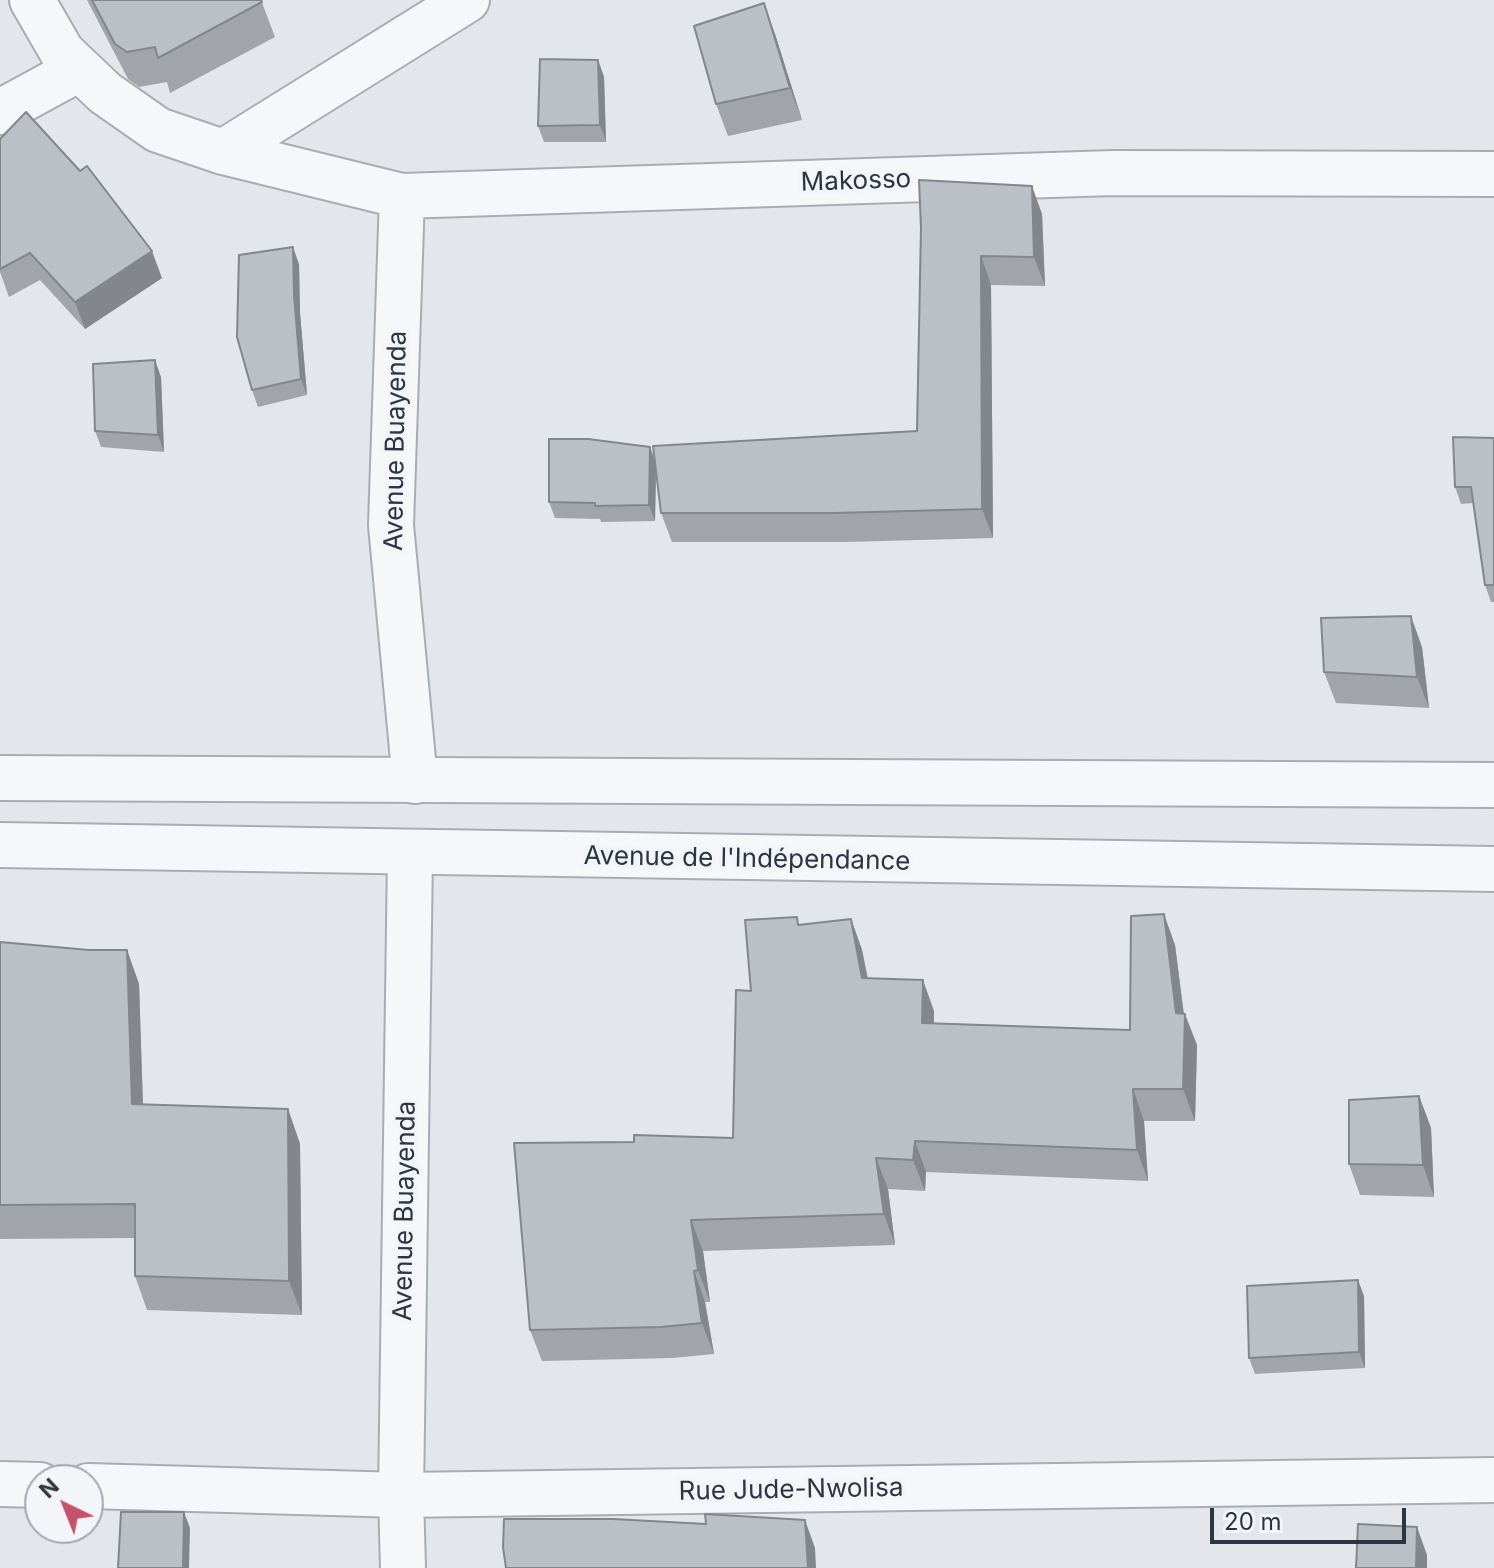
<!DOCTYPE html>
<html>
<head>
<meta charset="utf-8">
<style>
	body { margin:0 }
	#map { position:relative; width:1494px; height:1568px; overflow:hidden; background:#e3e6ea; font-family:Inter,sans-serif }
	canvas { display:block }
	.north { position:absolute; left:24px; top:1464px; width:80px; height:80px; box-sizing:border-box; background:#f3f5f8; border:2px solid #a3a8af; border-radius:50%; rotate:317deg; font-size:22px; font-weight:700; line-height:32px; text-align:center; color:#2c3541 }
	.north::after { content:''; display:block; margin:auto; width:28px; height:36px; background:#c5526b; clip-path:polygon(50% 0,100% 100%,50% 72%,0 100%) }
	.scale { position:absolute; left:1210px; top:1508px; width:196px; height:36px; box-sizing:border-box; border:4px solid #2c3541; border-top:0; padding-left:10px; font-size:24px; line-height:28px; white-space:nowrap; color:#2c3541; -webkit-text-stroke:6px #f3f5f8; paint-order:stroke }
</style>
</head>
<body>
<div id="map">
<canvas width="1494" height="1568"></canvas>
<div class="north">N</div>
<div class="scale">20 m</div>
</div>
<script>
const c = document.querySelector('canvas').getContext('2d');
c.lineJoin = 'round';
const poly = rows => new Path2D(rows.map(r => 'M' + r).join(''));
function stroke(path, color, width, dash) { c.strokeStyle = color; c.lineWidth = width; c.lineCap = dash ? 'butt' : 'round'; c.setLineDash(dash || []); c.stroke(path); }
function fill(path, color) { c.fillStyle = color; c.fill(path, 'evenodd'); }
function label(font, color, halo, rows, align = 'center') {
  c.font = font + ' Inter,sans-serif'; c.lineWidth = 8; c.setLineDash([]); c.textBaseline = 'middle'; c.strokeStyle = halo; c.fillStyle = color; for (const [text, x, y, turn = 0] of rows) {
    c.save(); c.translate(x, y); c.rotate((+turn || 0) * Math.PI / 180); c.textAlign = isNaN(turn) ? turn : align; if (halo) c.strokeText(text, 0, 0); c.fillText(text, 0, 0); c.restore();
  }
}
const minor = poly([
	[32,0,62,52,105,93,158,130,223,152,402,196,1113,173,1494,174],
	[0,112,79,69],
	[223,152,467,0],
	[402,196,391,525,415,781],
	[0,1484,40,1485],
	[88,1486,401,1495,1494,1480],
	[403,1568,401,1495,410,854]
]);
const tertiary = poly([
	[0,778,1494,785],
	[0,845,1494,869]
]);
stroke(minor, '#a8adb4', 48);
stroke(tertiary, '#a8adb4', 48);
stroke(minor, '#f6f7f9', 44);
stroke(tertiary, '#f6f7f9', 44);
fill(poly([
	[87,0,261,0,275,37,170,93,167,82,139,87,128,79],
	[775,34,802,120,728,136,716,104],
	[598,60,604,77,606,142,544,142,538,126],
	[0,139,162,278,85,329,40,280,9,297,0,272],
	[1042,214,1045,286,991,285,993,538,846,542,672,542,661,513,656,471,655,521,601,522,600,519,555,518,549,502,650,447,654,459,917,431,921,228],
	[299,264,300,313,307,395,258,407,252,390],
	[161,377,164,452,101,447,95,431],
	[1494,438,1494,602,1491,602,1485,585,1473,503,1461,504,1455,487],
	[1422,647,1429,708,1336,703,1324,672],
	[851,919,862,950,868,978,934,1011,934,1023,1130,1030,1175,945,1184,1014,1197,1045,1195,1121,1144,1121,1148,1181,926,1172,925,1191,888,1189,895,1245,703,1251,710,1302,705,1302,714,1354,673,1358,542,1361,530,1330,634,1142,733,1138,751,991,799,925],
	[0,942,89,950,127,950,139,984,143,1105,288,1109,300,1144,302,1315,147,1310,135,1276,135,1238,0,1239],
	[1419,1096,1431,1128,1434,1197,1360,1195,1349,1164],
	[1364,1296,1365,1368,1255,1374,1249,1358]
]), '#a1a5ab');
fill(poly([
	[764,3,775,34,802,120,790,88],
	[598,60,604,77,606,142,600,125],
	[1032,186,1042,214,1045,286,1034,257],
	[293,247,299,264,300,313,307,395,301,379,294,296],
	[152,251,162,278,85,329,75,302],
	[981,256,991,285,993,538,982,509],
	[155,360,161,377,164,452,158,435],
	[650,447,656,464,655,521,649,505],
	[1411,616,1422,647,1429,708,1417,677],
	[1164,914,1175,945,1185,1025,1185,1014,1197,1045,1195,1121,1183,1089,1176,1013],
	[851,919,862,950,873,1009,862,978],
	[127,950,139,984,144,1139,132,1104],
	[923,980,934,1011,933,1054,922,1023],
	[1133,1089,1144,1121,1148,1181,1137,1150],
	[1419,1096,1431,1128,1434,1197,1423,1165],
	[288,1109,300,1144,302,1315,289,1281],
	[915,1141,926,1172,925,1191,913,1160],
	[876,1158,888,1189,895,1245,884,1214],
	[691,1220,703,1251,710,1302,698,1270],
	[694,1271,705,1302,714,1354,702,1323],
	[1358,1280,1364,1296,1365,1368,1359,1352],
	[184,1512,190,1528,189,1568,183,1568],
	[805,1520,815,1548,816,1568,808,1568],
	[1417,1527,1427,1555,1427,1568,1416,1568]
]), '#83868b');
const building = poly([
	[92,0,261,0,262,2,158,58,155,47,127,52,115,44,92,0],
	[764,3,790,88,716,104,694,26,764,3],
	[540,59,598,60,600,125,538,126,540,59],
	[26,112,80,171,87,166,152,251,75,302,30,253,0,269,0,139,26,112],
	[919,180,1032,186,1034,257,981,256,982,509,835,513,661,513,653,446,917,431,921,228,919,180],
	[293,247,294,296,301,379,252,390,237,337,239,255,293,247],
	[155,360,158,435,95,431,93,364,155,360],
	[1453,437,1494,438,1494,585,1485,585,1471,487,1455,487,1453,437],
	[549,439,588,439,650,447,649,505,595,506,595,503,549,502,549,439],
	[1411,616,1417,677,1324,672,1321,618,1411,616],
	[1164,914,1176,1013,1185,1014,1183,1089,1133,1089,1137,1150,915,1141,913,1160,876,1158,884,1214,691,1220,698,1270,694,1271,702,1323,661,1327,530,1330,514,1143,634,1142,634,1135,733,1138,736,990,751,991,745,920,797,917,798,925,851,919,862,978,923,980,922,1023,1130,1030,1131,916,1164,914],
	[0,942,89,950,127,950,132,1104,288,1109,289,1281,135,1276,135,1204,0,1205,0,942],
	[1419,1096,1423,1165,1349,1164,1349,1100,1419,1096],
	[1358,1280,1359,1352,1249,1358,1247,1286,1358,1280],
	[121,1512,184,1512,183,1568,118,1568,121,1512],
	[705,1514,805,1520,808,1568,506,1568,503,1547,504,1519,613,1519,706,1524,705,1514],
	[1358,1524,1417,1527,1416,1568,1356,1568,1358,1524]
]);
fill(building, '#bbc0c7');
stroke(building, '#83868b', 2);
label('26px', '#2c3541', '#f3f5f8', [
	["Makosso",856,181,-2],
	["Avenue Buayenda",396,441,-89],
	["Avenue de l'Indépendance",747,859,1],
	["Avenue Buayenda",405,1211,-89],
	["Rue Jude-Nwolisa",791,1490,-1]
]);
</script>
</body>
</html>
